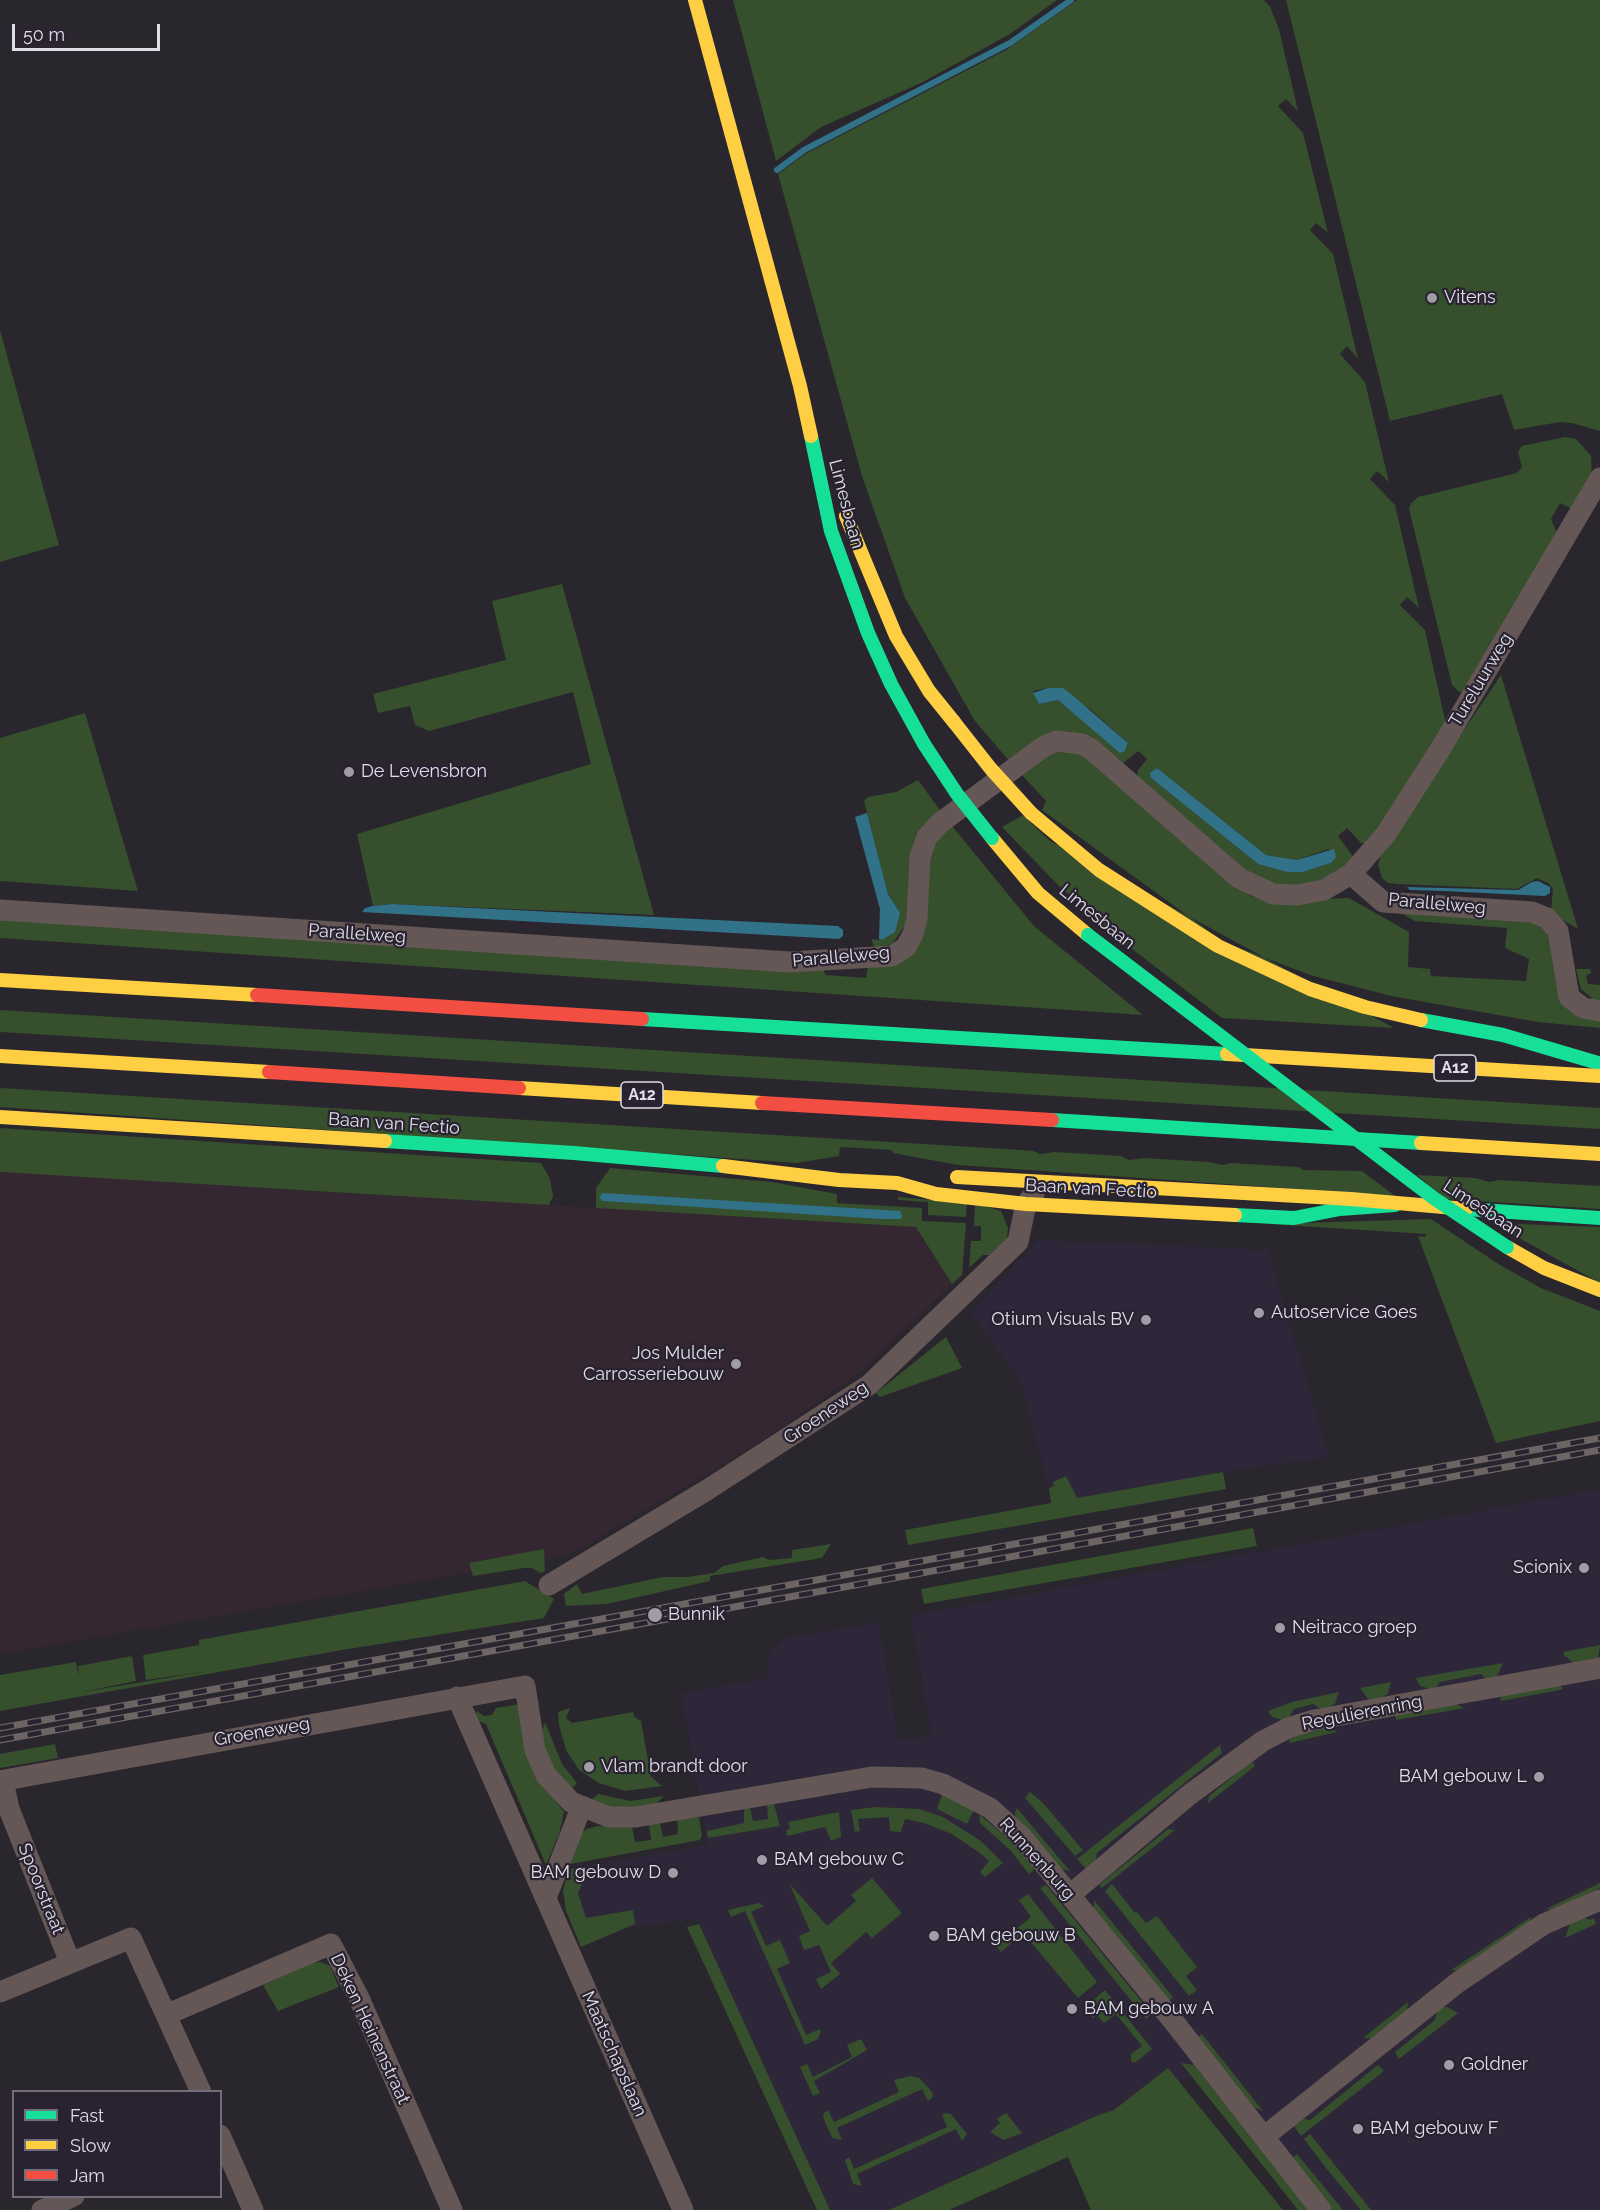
<!DOCTYPE html>
<html>
<head>
<meta charset="utf-8">
<style>
	body { margin:0 }
	#map { position:relative; width:1600px; height:2210px; overflow:hidden; background:#29262e; font-family:Raleway,sans-serif }
	canvas { display:block }
	.legend { position:absolute; left:12px; top:2090px; width:210px; height:108px; box-sizing:border-box; background:#282231; border:2px solid #726d7a; margin:0; padding:8px 10px; list-style:none; font-size:18px; color:#e0dde7 }
	.legend li { display:flex; align-items:center; gap:12px; height:30px }
	.legend b { width:30px; border:2px solid #726d7a }
	.scale { position:absolute; left:12px; top:24px; width:148px; height:27px; box-sizing:border-box; border:3px solid #e0dde7; border-top:0; padding-left:8px; font-size:18px; line-height:21px; white-space:nowrap; color:#e0dde7; -webkit-text-stroke:4px #282231; paint-order:stroke }
</style>
</head>
<body>
<div id="map">
<canvas width="1600" height="2210"></canvas>
<ul class="legend">
<li><b style="height:8px;background:#16e098"></b>Fast</li>
<li><b style="height:8px;background:#ffcf43"></b>Slow</li>
<li><b style="height:8px;background:#f24e42"></b>Jam</li>
</ul>
<div class="scale">50 m</div>
</div>
<script>
const c = document.querySelector('canvas').getContext('2d');
c.lineJoin = 'round';
function fill(path, color) { c.fillStyle = color; c.fill(path, 'evenodd'); }
const poly = rows => new Path2D(rows.map(r => 'M' + r).join(''));
function stroke(path, color, width, dash) { c.strokeStyle = color; c.lineWidth = width; c.lineCap = dash ? 'butt' : 'round'; c.setLineDash(dash || []); c.stroke(path); }
function label(font, color, halo, rows, align = 'center') {
  c.font = font + ' Raleway,sans-serif'; c.lineWidth = 4.5; c.setLineDash([]); c.textBaseline = 'middle'; c.strokeStyle = halo; c.fillStyle = color; for (const [text, x, y, turn = 0] of rows) {
    c.save(); c.translate(x, y); c.rotate((+turn || 0) * Math.PI / 180); c.textAlign = isNaN(turn) ? turn : align; if (halo) c.strokeText(text, 0, 0); c.fillText(text, 0, 0); c.restore();
  }
}
fill(poly([
	[1038,1240,1268,1250,1329,1457,1223,1472,1052,1503,1021,1381,971,1313],
	[1600,1489,1600,2210,1333,2210,1206,2070,893,2210,828,2210,695,1919,583,1934,562,1892,576,1867,708,1845,681,1693,769,1678,769,1652,785,1638,878,1622,899,1741,931,1735,911,1616]
]), '#2d2739');
fill(poly([
	[0,1172,917,1227,952,1284,861,1372,756,1445,569,1555,0,1654]
]), '#352731');
fill(poly([
	[733,0,1057,0,1010,34,921,83,821,127,776,161],
	[1077,0,1264,0,1270,7,1279,29,1298,111,1286,99,1278,106,1303,133,1328,233,1316,223,1310,230,1333,254,1358,359,1347,346,1340,354,1365,382,1389,482,1377,471,1370,479,1395,505,1419,608,1407,597,1400,605,1425,630,1445,720,1444,731,1369,843,1361,843,1347,828,1338,836,1355,859,1331,878,1299,886,1277,884,1253,877,1137,776,1138,770,1147,759,1138,751,1121,765,1095,743,1010,762,975,721,905,598,862,476,778,174,805,154,1006,50],
	[1048,688,1090,709,1128,743,1125,751,1058,700,1039,704,1033,691],
	[1157,768,1266,855,1297,860,1329,849,1331,863,1303,872,1287,872,1258,864,1151,778,1151,773],
	[1286,0,1600,0,1600,431,1572,423,1560,422,1514,430,1502,394,1390,421],
	[0,330,59,545,0,562],
	[1565,437,1576,439,1591,456,1592,477,1574,510,1560,503,1551,519,1559,538,1463,692,1459,692,1452,685,1409,509,1411,503,1418,497,1517,473,1522,467,1518,452,1522,446],
	[562,584,654,915,392,904,373,906,357,834,591,764,573,692,429,731,415,725,410,706,378,713,373,694,506,660,492,601],
	[1501,675,1578,929,1559,918,1551,910,1553,889,1548,883,1537,878,1517,889,1398,884,1388,883,1382,878,1378,864,1382,852],
	[85,713,138,891,0,881,0,738],
	[1062,750,1084,755,1251,896,1267,901,1349,898,1409,932,1408,967,1430,969,1431,976,1526,981,1529,959,1505,948,1507,928,1415,921,1401,913,1536,921,1548,934,1558,990,1600,1018,1600,1028,1538,1022,1391,996,1310,975,1224,942,1042,810,1046,801,1021,774,1047,754],
	[918,780,942,813,907,923,892,944,875,948,871,939,882,940,898,910,888,894,864,801,868,797,896,792],
	[1023,815,1050,841,1394,1028,1222,1018,1119,939,1057,884,1002,827],
	[952,826,1034,926,1143,1015,0,938,0,919,821,966,826,975,866,978,868,966,894,965,930,854,936,840],
	[1576,969,1590,969,1591,973,1586,976,1588,984,1600,985,1600,1002,1594,1000,1581,989],
	[0,1010,1600,1108,1600,1129,0,1032],
	[0,1088,1006,1149,1033,1151,1040,1154,1055,1152,1121,1156,1129,1160,1144,1158,1209,1162,1223,1165,1231,1163,1298,1167,1304,1170,1362,1171,1395,1196,958,1165,893,1153,892,1150,840,1147,839,1156,797,1163,0,1107],
	[0,1128,541,1163,550,1179,553,1196,549,1205,0,1172],
	[610,1168,772,1182,837,1194,837,1203,922,1208,922,1221,966,1223,962,1275,952,1284,916,1227,596,1208,596,1188],
	[1417,1175,1475,1178,1490,1182,1499,1180,1600,1186,1600,1209,1446,1199],
	[898,1197,967,1203,966,1217,928,1215,928,1202,898,1200],
	[975,1203,1001,1211,1008,1228,1007,1240,989,1255,983,1255,969,1268,971,1241,981,1241,981,1226,974,1226],
	[1431,1219,1500,1265,1541,1288,1600,1311,1600,1421,1496,1443,1418,1236,1426,1237,1426,1234,1268,1224],
	[1492,1223,1600,1227,1600,1283],
	[946,1337,962,1368,880,1397,876,1393],
	[1223,1472,1226,1489,908,1545,905,1530,1051,1503,1049,1488,1054,1486,1053,1482,1066,1476,1077,1498],
	[1253,1528,1257,1546,924,1604,921,1589],
	[831,1544,822,1558,710,1576,710,1581,607,1604,566,1606,564,1594,577,1584,582,1594,663,1577,687,1577,714,1573,723,1566,763,1557,769,1560,792,1558,792,1550],
	[544,1549,545,1571,541,1573,532,1568,524,1568,473,1576,469,1563],
	[525,1581,554,1599,544,1618,342,1650,0,1711,0,1675,76,1662,79,1677,78,1666,132,1656,136,1681,82,1692,203,1672,146,1680,143,1655,199,1645,199,1640],
	[1600,1645,1598,1660,1574,1663,1564,1655,1563,1652],
	[1503,1663,1497,1676,1493,1679,1487,1680,1481,1674,1440,1682,1434,1690,1420,1686,1416,1678],
	[1391,1682,1388,1694,1374,1701,1368,1699,1360,1688],
	[1560,1685,1563,1689,1560,1690,1501,1701,1500,1696],
	[1339,1692,1335,1704,1322,1710,1313,1704,1294,1709,1289,1718,1282,1720,1272,1717,1268,1711,1292,1702],
	[520,1704,535,1774,564,1812,559,1834,546,1865,486,1724,478,1721,475,1715,477,1711,484,1716,492,1715,496,1708],
	[1455,1704,1465,1708,1396,1720,1395,1715],
	[570,1708,566,1718,572,1723,633,1712,634,1717,641,1721,651,1777,662,1786,625,1791,599,1783,579,1770,566,1750,559,1725,558,1712],
	[545,1722,562,1764,577,1783,572,1788,556,1772,545,1748,542,1731],
	[1329,1727,1337,1732,1289,1743,1290,1738],
	[55,1744,58,1758,0,1768,0,1754],
	[1220,1745,1222,1753,1097,1853,1095,1864,1086,1869,1077,1859],
	[1252,1761,1255,1766,1208,1803,1209,1796],
	[1030,1792,1043,1803,1083,1850,1075,1856,1025,1798],
	[598,1794,630,1801,664,1796,655,1805,617,1809,591,1800],
	[942,1794,974,1810,967,1824,937,1809],
	[774,1804,780,1826,708,1838,707,1831,744,1823,744,1808,750,1807,753,1821,768,1819,767,1805],
	[876,1807,919,1809,943,1817,981,1841,1003,1863,985,1877,980,1872,989,1861,980,1853,952,1834,924,1823,905,1819,901,1832,890,1831,889,1817,858,1819,860,1831,855,1832,851,1810],
	[1017,1808,1070,1871,1061,1869,1016,1819,1015,1813],
	[839,1812,841,1837,831,1841,825,1827,787,1836,786,1830,790,1829,788,1822],
	[979,1814,1015,1845,1035,1869,1029,1874,1011,1851,980,1823],
	[699,1817,702,1836,700,1840,565,1865,582,1832,587,1829,598,1826,632,1827,635,1842,651,1840,649,1825,660,1823,663,1837,678,1834,677,1820],
	[1168,1829,1175,1830,1102,1888,1099,1885],
	[590,1867,578,1893,586,1918,633,1910,635,1924,581,1947,566,1911,563,1890,569,1869],
	[872,1878,902,1913,872,1938,866,1932,831,1963,840,1974,821,1989,816,1979,831,1972,819,1945,804,1950,799,1936,810,1931,789,1883,827,1926,856,1901,851,1895],
	[1600,1883,1600,1888,1554,1910,1546,1909],
	[1112,1884,1135,1913,1137,1912,1146,1923,1157,1916,1197,1967,1186,1976,1197,1990,1189,1996,1105,1891],
	[1046,1885,1152,2014,1146,2019,1040,1888],
	[1028,1894,1097,1982,1078,1998,1023,1933,1001,1952,996,1946,1031,1917,1019,1900],
	[1094,1900,1173,1997,1167,2003,1094,1909],
	[759,1903,764,1906,751,1912,766,1946,780,1940,790,1963,777,1969,806,2035,820,2029,821,2032,818,2039,805,2045,745,1911,731,1917,728,1910],
	[1531,1917,1530,1923,1459,1971,1451,1970],
	[1582,1917,1590,1920,1594,1918,1596,1924,1565,1938,1570,1924],
	[699,1924,830,2210,817,2210,687,1927],
	[321,1962,330,1966,339,1987,278,2011,263,1985,311,1963],
	[1105,1990,1152,2049,1136,2062,1131,2062,1131,2054,1142,2046,1116,2014,1104,2023,1097,2015,1093,2018,1085,2007],
	[1408,2002,1407,2010,1371,2038,1363,2038],
	[1447,2007,1458,2013,1399,2059,1395,2052,1435,2020,1438,2008],
	[1202,2034,1263,2111,1251,2106,1197,2037],
	[861,2039,867,2050,814,2081,820,2093,813,2096,800,2067,807,2064,813,2077,852,2057,847,2045],
	[1181,2063,1194,2065,1309,2210,1298,2210],
	[1378,2065,1384,2071,1301,2136,1293,2125,1300,2118,1310,2120],
	[1168,2068,1283,2210,1091,2210,1068,2157,949,2210,889,2210,1096,2116,1114,2110],
	[910,2076,919,2078,925,2084,933,2093,932,2098,928,2101,922,2089,837,2128,842,2140,832,2138,823,2117,824,2113,828,2110,834,2122,899,2092,894,2080],
	[946,2113,951,2114,967,2134,962,2141,956,2129,857,2174,862,2186,853,2184,845,2160,849,2157,854,2169,947,2127,942,2115],
	[1006,2113,1022,2133,1004,2140,990,2132,1000,2123,997,2119],
	[1310,2134,1371,2210,1361,2210,1326,2168,1304,2139],
	[1297,2154,1343,2210,1332,2210,1292,2158]
]), '#364f2c');
fill(poly([
	[1048,688,1063,688,1071,694,1128,743,1125,751,1120,753,1058,700,1039,704,1033,693],
	[1157,768,1266,855,1297,860,1334,849,1336,857,1331,863,1303,872,1287,872,1258,864,1151,778,1150,773],
	[867,813,888,894,900,913,895,932,882,940,879,939,880,909,855,817],
	[1538,881,1550,887,1550,893,1545,896,1443,891,1410,890,1407,887,1518,890,1532,882],
	[392,904,838,926,843,930,843,936,839,939,362,912,365,908,373,906],
	[602,1193,900,1211,902,1216,901,1219,882,1219,603,1201,599,1198]
]), '#317289');
stroke(poly([
	[777,170,804,150,1010,43,1071,0]
]), '#317289', 6);
stroke(poly([
	[1351,874,1383,902,1532,912,1547,918,1558,931,1569,997,1583,1008,1600,1011],
	[0,910,790,962,892,956,906,947,913,934,917,919,920,857,927,837,940,823,1043,747,1056,741,1082,744,1091,749,1239,878,1273,894,1297,895,1324,890,1351,874,1386,834,1441,748,1600,478],
	[549,1585,707,1490,869,1385,1018,1242,1026,1204,1034,1195],
	[457,1697,683,2210],
	[0,1781,525,1686,535,1750,546,1775,571,1802,609,1817,636,1817,872,1777,922,1778,943,1784,990,1808,1022,1837,1174,2022,1321,2210],
	[3,1781,9,1809,70,1962],
	[1070,1895,1189,1795,1263,1741,1288,1728,1314,1720,1600,1668],
	[546,1898,581,1808],
	[0,1992,131,1938,201,2092],
	[168,2014,331,1944,359,1998,452,2210],
	[220,2135,253,2210],
	[1265,2136,1457,1983,1544,1924,1600,1900],
	[42,2210,74,2196]
]), '#655756', 21);
stroke(poly([
	[811,436,831,531,868,633,891,684,924,744],
	[642,1019,1227,1054],
	[1421,1020,1503,1035,1598,1063],
	[1052,1120,1421,1143],
	[385,1141,574,1153,723,1166],
	[1466,1209,1600,1218],
	[1235,1215,1294,1218,1340,1209,1395,1205]
]), '#16e098', 14);
stroke(poly([
	[695,0,800,386,811,436],
	[846,516,896,636,929,691,954,722],
	[1031,813,1099,870,1218,946,1310,989,1365,1007,1421,1020],
	[992,838,1038,893,1088,935],
	[0,980,257,995],
	[1227,1054,1600,1076],
	[0,1056,269,1072],
	[519,1088,762,1103],
	[0,1117,385,1141],
	[1421,1143,1600,1154],
	[723,1166,839,1180,897,1183,936,1194,1026,1204,1235,1215],
	[957,1177,1351,1199,1466,1209],
	[1507,1247,1544,1268,1600,1290]
]), '#ffcf43', 14);
stroke(poly([
	[257,995,642,1019],
	[269,1072,519,1088],
	[762,1103,1052,1120]
]), '#f24e42', 14);
const rail = poly([
	[0,1728,1600,1438],
	[0,1740,1600,1450]
]);
stroke(rail, '#6d6464', 7);
stroke(rail, '#282231', 4.5, [14]);
stroke(poly([
	[924,744,957,794,992,838],
	[1088,935,1435,1199,1507,1247]
]), '#16e098', 14);
stroke(poly([
	[954,722,991,769,1031,813]
]), '#ffcf43', 14);
for (const [x, y, r, color] of [
	[1432,298,6,"#a09da6"],
	[349,772,6,"#a09da6"],
	[1259,1313,6,"#a09da6"],
	[1146,1320,6,"#a09da6"],
	[736,1364,6,"#a09da6"],
	[1584,1568,6,"#a09da6"],
	[655,1615,8,"#a09da6"],
	[1280,1628,6,"#a09da6"],
	[589,1767,6,"#a09da6"],
	[1539,1777,6,"#a09da6"],
	[762,1860,6,"#a09da6"],
	[673,1873,6,"#a09da6"],
	[934,1936,6,"#a09da6"],
	[1072,2009,6,"#a09da6"],
	[1449,2065,6,"#a09da6"],
	[1358,2129,6,"#a09da6"]
]) { const dot = new Path2D(); dot.arc(x, y, r, 0, 2 * Math.PI); c.fillStyle = color; c.fill(dot); stroke(dot, '#282231', 2); }
for (const [x, y, w] of [
	[1455,1068,42],
	[642,1095,42]
]) { const box = new Path2D(); box.roundRect(x - w / 2, y - 13, w, 26, 4.5); c.fillStyle = '#282231'; c.fill(box); stroke(box, '#e0dde7', 1.5); }
label('bold 16px', '#e0dde7', null, [
	["A12",1455,1068],
	["A12",642,1095]
]);
label('18px', '#e0dde7', '#282231', [
	["Vitens",1444,298],
	["De Levensbron",361,772],
	["Autoservice Goes",1271,1313],
	["Otium Visuals BV",1134,1320,"right"],
	["Jos Mulder",724,1354,"right"],
	["Carrosseriebouw",724,1375,"right"],
	["Scionix",1572,1568,"right"],
	["Bunnik",668,1615],
	["Neitraco groep",1292,1628],
	["Vlam brandt door",601,1767],
	["BAM gebouw L",1527,1777,"right"],
	["BAM gebouw C",774,1860],
	["BAM gebouw D",661,1873,"right"],
	["BAM gebouw B",946,1936],
	["BAM gebouw A",1084,2009],
	["Goldner",1461,2065],
	["BAM gebouw F",1370,2129]
], 'left');
label('18px', '#e0dde7', '#282231', [
	["Limesbaan",846,504,75],
	["Tureluurweg",1481,680,-59],
	["Parallelweg",1437,904,5],
	["Limesbaan",1097,917,39],
	["Parallelweg",357,934,4],
	["Parallelweg",841,957,-5],
	["Baan van Fectio",394,1124,4],
	["Baan van Fectio",1091,1189,3],
	["Limesbaan",1483,1209,33],
	["Groeneweg",826,1413,-34],
	["Regulierenring",1362,1713,-11],
	["Groeneweg",262,1732,-10],
	["Runnenburg",1037,1859,48],
	["Spoorstraat",41,1889,68],
	["Deken Heinenstraat",370,2029,65],
	["Maatschapslaan",614,2054,66]
]);
</script>
</body>
</html>
